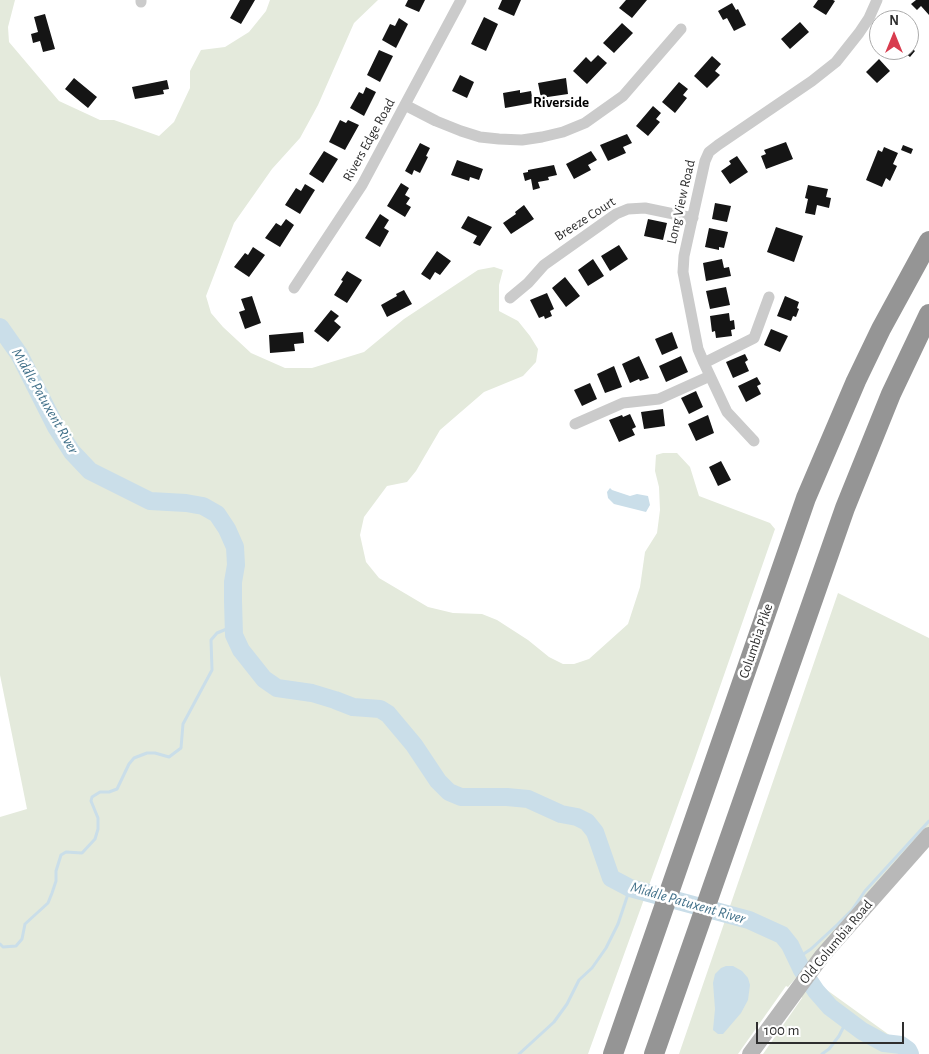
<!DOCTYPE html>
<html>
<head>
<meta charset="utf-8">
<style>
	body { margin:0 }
	#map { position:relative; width:929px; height:1054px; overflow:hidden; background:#fff; font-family:"Alegreya Sans",sans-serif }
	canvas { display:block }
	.north { position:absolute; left:869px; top:10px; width:50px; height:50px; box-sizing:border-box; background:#fff; border:1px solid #ababab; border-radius:50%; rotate:0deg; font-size:14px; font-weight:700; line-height:20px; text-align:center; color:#2e2e2e }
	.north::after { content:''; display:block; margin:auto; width:18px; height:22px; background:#d83c4e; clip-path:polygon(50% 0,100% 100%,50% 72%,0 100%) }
	.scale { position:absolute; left:756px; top:1022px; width:148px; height:22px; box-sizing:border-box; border:2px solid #2e2e2e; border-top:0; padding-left:6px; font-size:15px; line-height:18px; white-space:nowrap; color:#2e2e2e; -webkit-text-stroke:4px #fff; paint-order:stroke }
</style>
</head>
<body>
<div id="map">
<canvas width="929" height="1054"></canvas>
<div class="north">N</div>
<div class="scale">100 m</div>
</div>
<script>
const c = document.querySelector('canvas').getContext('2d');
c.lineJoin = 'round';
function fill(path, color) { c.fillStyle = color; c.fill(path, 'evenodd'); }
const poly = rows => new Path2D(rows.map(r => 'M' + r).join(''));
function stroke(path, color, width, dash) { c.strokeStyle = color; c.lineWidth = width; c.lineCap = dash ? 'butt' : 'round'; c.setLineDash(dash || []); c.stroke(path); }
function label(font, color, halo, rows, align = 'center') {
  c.font = font + ' "Alegreya Sans",sans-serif'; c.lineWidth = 5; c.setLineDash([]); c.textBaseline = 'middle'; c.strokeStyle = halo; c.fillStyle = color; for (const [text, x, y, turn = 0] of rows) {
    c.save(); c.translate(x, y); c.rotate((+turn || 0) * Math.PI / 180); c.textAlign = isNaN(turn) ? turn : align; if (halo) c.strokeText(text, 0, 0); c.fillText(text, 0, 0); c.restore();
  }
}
fill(poly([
	[0,0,15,0,8,27,9,42,59,101,100,120,114,120,159,136,174,122,190,88,190,71,201,50,225,47,249,32,266,11,270,0,378,0,354,23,318,105,300,138,272,169,234,223,206,296,211,313,223,327,251,353,285,368,312,368,364,352,404,319,478,270,494,267,503,270,499,285,499,311,518,321,530,336,538,349,536,362,523,376,484,392,440,430,416,471,407,482,387,486,364,517,360,535,366,562,379,578,428,607,453,613,482,614,497,620,528,640,549,657,563,664,574,664,589,659,628,624,640,587,645,552,657,533,660,510,659,487,655,471,656,455,663,453,677,453,690,467,699,496,770,523,775,529,694,761,588,1054,0,1054,0,817,27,809,0,675],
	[838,593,929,638,929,827,788,987,786,986,738,1054,679,1054],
	[813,980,906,1047,908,1054,763,1054,802,998,801,996]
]), '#e4eadc');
fill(poly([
	[610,488,612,490,630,496,637,494,648,496,650,505,646,512,614,504,608,498,607,492],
	[726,966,733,966,742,971,748,978,750,985,748,1000,741,1013,723,1034,718,1034,713,1030,715,1009,713,983,715,974,721,968]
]), '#cadee9');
stroke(poly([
	[0,944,3,947,16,946,22,939,25,924,48,903,52,893,56,881,56,871,61,855,66,852,82,853,95,839,98,829,98,818,91,801,92,797,100,792,109,792,117,789,129,764,134,758,147,753,155,753,169,757,181,748,183,724,212,670,211,640,217,633,234,626],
	[796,959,811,949,838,924,852,910,865,891,929,821],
	[519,1054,554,1022,567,1004,579,980,592,968,606,948,618,924,630,888],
	[822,1054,829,1049,839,1036,847,1020]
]), '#cadee9', 3);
stroke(poly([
	[0,327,19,354,56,427,72,452,90,471,150,501,186,503,203,506,217,514,227,529,235,547,236,565,233,582,233,601,234,635,241,650,264,679,277,688,312,693,335,700,353,707,380,709,388,714,414,745,438,781,449,792,461,797,507,797,528,799,561,814,577,817,587,822,595,832,611,878,630,888,749,920,782,935,790,945,802,970,816,991,830,1007,862,1031,884,1043,901,1045,908,1050,910,1054]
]), '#cadee9', 18);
fill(poly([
	[240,0,255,0,241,24,230,18],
	[408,0,425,0,419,12,405,6],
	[502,0,521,0,514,16,498,9],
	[626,0,647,0,632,18,619,8],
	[818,0,833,0,835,1,826,15,813,7],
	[916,0,929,0,929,15,921,6,917,10,911,4],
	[732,3,736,10,738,9,746,25,734,31,727,18,723,20,718,11],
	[45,14,55,49,43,52,40,41,33,43,31,34,38,32,34,17],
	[484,17,498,24,486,51,471,44],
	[399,18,408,24,396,48,382,40,390,24,395,26],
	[800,22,809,32,790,49,781,39],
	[622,23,633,33,614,53,603,43],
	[909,34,915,39,909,46,915,51,910,57,904,52,903,54,900,51,893,59,883,50,909,50],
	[379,50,393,56,380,82,367,75],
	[598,55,607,63,587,84,573,71,586,57,591,62],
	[712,56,721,64,715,71,720,75,707,88,694,76],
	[879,59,890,71,877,83,866,72],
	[460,75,474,82,467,98,452,91],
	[74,78,97,97,88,108,65,89],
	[566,78,568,94,541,98,538,83],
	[167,80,169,89,163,90,164,94,135,99,132,87],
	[679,82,688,89,683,95,687,98,675,113,662,102],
	[366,87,376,92,364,116,350,108,359,92,363,94],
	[520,90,520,93,531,91,533,103,505,108,503,93],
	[653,106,661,113,656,119,660,122,648,136,636,126],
	[340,120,346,123,348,120,359,125,345,150,329,142],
	[627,134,632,143,623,147,626,153,608,161,600,145],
	[786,142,793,159,766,169,761,156,766,154,764,150],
	[420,143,430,148,426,156,428,157,420,173,414,170,412,175,405,171],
	[903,145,913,149,911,154,901,150],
	[884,147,898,153,893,164,897,166,890,181,886,178,882,187,866,180,878,150,882,152],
	[324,151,338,159,323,183,309,174],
	[591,151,597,160,588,165,591,170,574,179,566,164],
	[737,156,748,172,730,184,721,171,731,164,729,161],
	[457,160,483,169,479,180,470,177,469,181,451,175],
	[554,165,557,175,548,177,549,180,538,182,540,188,533,190,531,179,525,181,523,173,528,172,528,170],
	[401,183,409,188,405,195,410,198,406,204,411,207,405,217,387,206],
	[305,184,315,190,300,214,285,205,296,188,301,191],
	[808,185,828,189,826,197,831,198,829,208,817,205,815,215,805,213,808,199,805,198],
	[715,203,731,206,727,222,712,219],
	[524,205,534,219,511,234,503,223,516,214,515,212],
	[380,214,389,220,384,228,389,231,380,247,365,238],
	[468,216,492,227,480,246,473,243,477,236,461,228],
	[286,219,294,225,280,247,265,238,276,223,281,226],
	[648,219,667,223,663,240,644,236],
	[776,227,803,236,794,262,767,252],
	[709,228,728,232,724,248,719,247,719,250,705,247],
	[619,245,628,259,610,271,601,256],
	[253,247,265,255,249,277,234,267,245,253,248,255],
	[437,251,451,261,440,275,435,272,430,280,421,274],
	[593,259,604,276,588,286,578,270],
	[722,259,724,268,729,267,731,276,706,281,703,263],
	[347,271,362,280,347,303,334,295,343,281,341,280],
	[565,277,580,296,566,307,552,288],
	[726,287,730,305,710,309,706,291],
	[404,290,412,304,387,317,381,305,397,296,396,294],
	[547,293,554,309,550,311,552,316,545,319,544,316,539,318,530,300],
	[252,296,261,323,245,329,239,312,245,310,241,299],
	[785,296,799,302,797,308,799,309,796,317,793,316,791,321,777,316],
	[331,310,339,316,334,321,341,327,328,342,314,331],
	[729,313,730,321,734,320,735,329,731,330,732,336,716,338,715,331,712,332,710,316],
	[771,329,788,336,780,352,764,345],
	[303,332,304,343,294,344,295,351,270,353,269,335],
	[672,332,678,348,662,355,655,339],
	[745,354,748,360,745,362,749,371,733,378,726,362],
	[639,356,649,378,640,381,639,379,630,383,622,364],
	[681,356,688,372,666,382,659,366],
	[614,366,622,387,605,393,597,374],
	[757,377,761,384,757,386,761,394,746,402,738,386],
	[590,383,597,399,582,406,574,390],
	[696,391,703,407,689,414,681,398],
	[663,409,665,426,644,429,641,412],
	[630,414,636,427,632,429,635,435,619,442,609,420,622,415,623,417],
	[708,415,714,433,696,441,688,424],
	[721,461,731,480,718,486,709,467]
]), '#151515');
stroke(poly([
	[141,0,141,2],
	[405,105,436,121,461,131,480,137,499,139,522,140,542,137,563,132,585,123,623,96,681,29],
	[294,288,362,185,461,0],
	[510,298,528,283,544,265,616,214,628,209,645,208,693,218],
	[704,363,754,338,769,297],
	[575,424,623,403,659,399,710,376],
	[754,441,727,412,704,363,698,349,683,272,684,256,705,161,709,152,718,145,812,81,836,62,859,33,869,18,877,0]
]), '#cbcbcb', 11);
stroke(poly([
	[750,1054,822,956,929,835]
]), '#b8b8b8', 16);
stroke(poly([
	[613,1054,806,498,856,381,881,329,929,241],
	[654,1054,845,508,891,394,929,314]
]), '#959595', 20);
label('14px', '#2e2e2e', '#fff', [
	["Rivers Edge Road",369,140,-61],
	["Long View Road",681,202,-77],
	["Breeze Court",585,219,-33],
	["Columbia Pike",756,641,-71],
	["Old Columbia Road",836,942,-50]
]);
label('bold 15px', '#000', '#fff', [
	["Riverside",561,102]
]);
label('italic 15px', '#42718a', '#fff', [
	["Middle Patuxent River",45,401,60],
	["Middle Patuxent River",688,903,16]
]);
</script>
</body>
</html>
